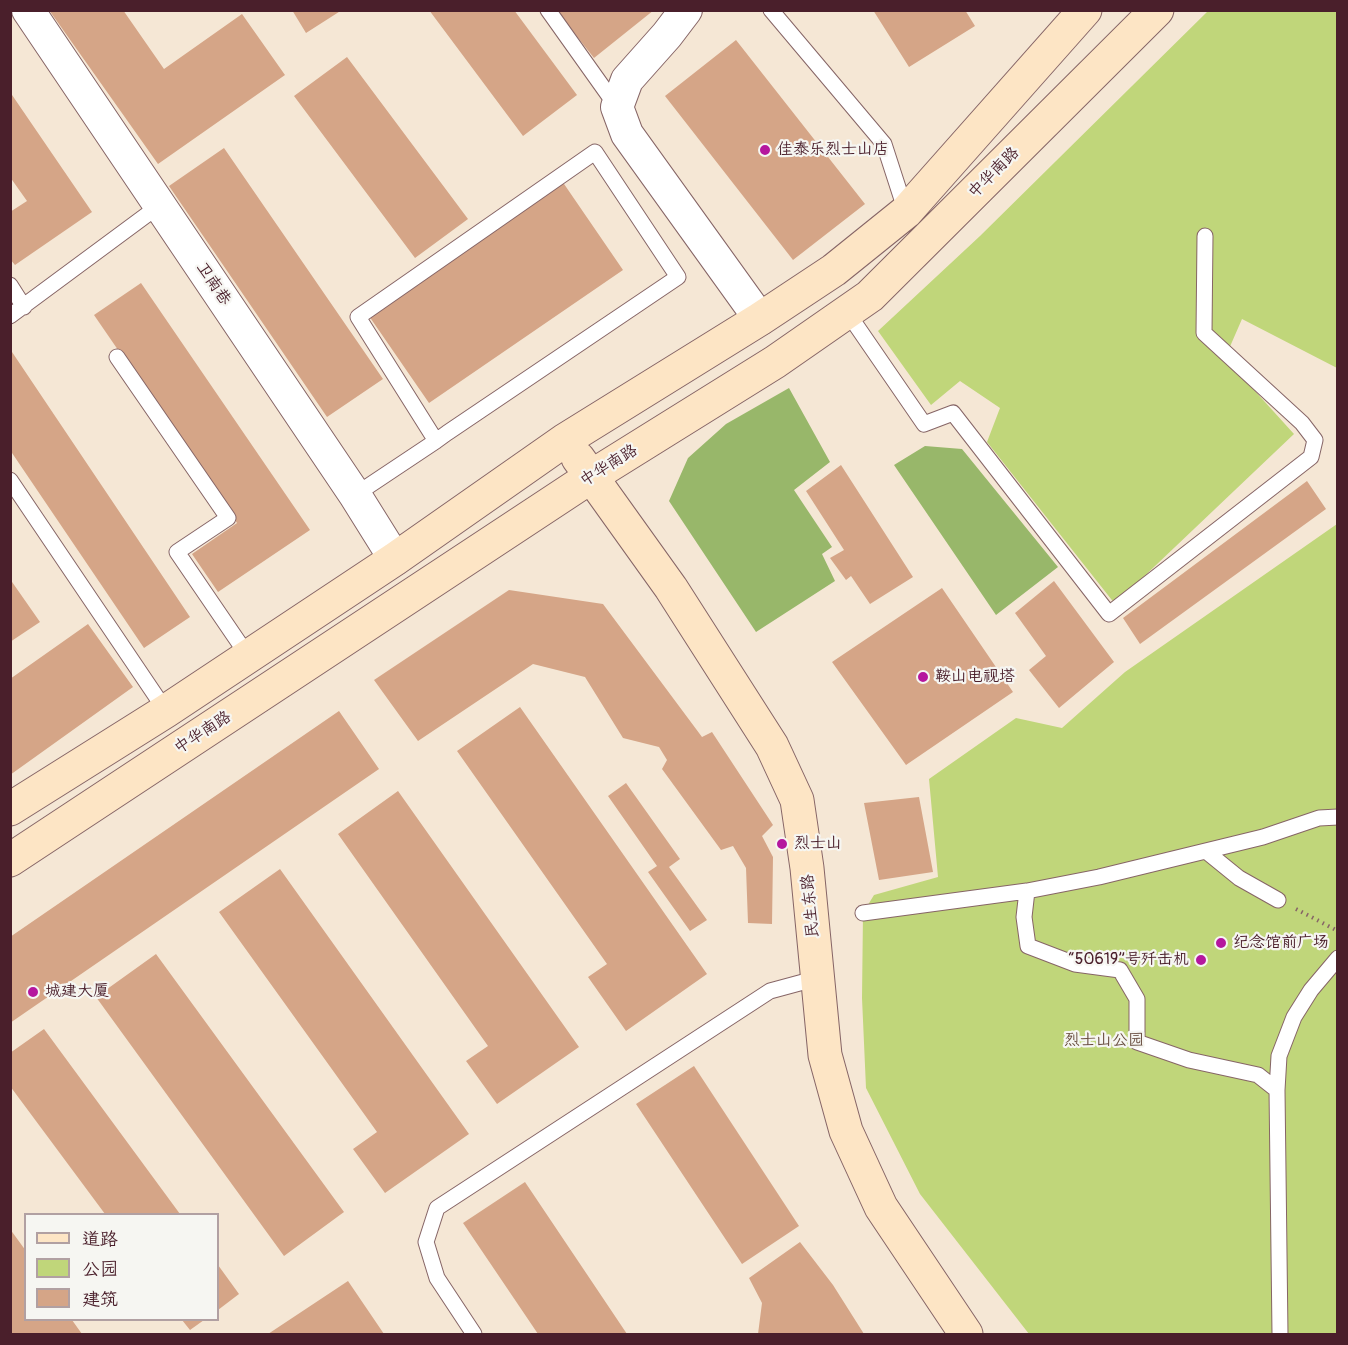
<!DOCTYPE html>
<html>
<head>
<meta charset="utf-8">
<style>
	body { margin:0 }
	#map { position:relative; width:1348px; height:1345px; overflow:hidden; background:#f5e7d5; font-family:Pangolin,"LXGW WenKai TC",sans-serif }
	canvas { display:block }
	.frame { position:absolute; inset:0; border:12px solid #4a1f2b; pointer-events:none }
	.legend { position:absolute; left:24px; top:1213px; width:195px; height:108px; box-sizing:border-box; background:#f6f6f2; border:2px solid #b1a0a2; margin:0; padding:8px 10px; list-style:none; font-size:18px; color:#4a1f2b }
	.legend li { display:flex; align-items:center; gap:12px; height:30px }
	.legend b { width:30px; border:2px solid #b1a0a2 }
</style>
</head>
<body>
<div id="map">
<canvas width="1348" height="1345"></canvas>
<div class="frame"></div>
<ul class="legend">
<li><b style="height:8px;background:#fde5c5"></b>道路</li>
<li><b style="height:16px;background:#c0d67a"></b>公园</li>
<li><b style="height:16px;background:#d5a587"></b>建筑</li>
</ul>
</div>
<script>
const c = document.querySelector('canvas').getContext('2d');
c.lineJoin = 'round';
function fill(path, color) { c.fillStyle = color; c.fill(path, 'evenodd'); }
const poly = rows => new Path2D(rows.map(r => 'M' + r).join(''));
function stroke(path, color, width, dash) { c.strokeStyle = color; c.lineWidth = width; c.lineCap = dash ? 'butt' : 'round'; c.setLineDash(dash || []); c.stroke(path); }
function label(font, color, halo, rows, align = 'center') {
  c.font = font + ' Pangolin,"LXGW WenKai TC",sans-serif'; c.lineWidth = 4.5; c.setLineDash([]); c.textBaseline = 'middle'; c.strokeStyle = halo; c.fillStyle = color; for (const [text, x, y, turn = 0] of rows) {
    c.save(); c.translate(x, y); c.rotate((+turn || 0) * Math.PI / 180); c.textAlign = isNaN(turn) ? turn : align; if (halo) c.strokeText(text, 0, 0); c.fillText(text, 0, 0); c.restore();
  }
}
fill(poly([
	[1208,11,1337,11,1337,368,1242,319,1225,358,1294,434,1115,604,987,442,1000,408,960,381,931,405,878,331,980,236],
	[1337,524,1337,1334,1029,1334,920,1194,866,1088,862,998,863,913,874,895,938,877,929,779,1016,718,1062,728,1125,672]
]), '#c0d67a');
fill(poly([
	[789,388,830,462,794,490,832,547,822,554,835,581,756,632,669,501,688,458,726,424],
	[925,446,962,449,1058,567,996,615,894,465]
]), '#98b76a');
fill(poly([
	[49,10,123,10,164,69,242,14,285,75,158,164],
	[292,10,342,10,306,33],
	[429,10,514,10,577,95,523,136],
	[556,10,654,10,594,58],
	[873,10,965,10,975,26,909,67],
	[736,40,865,204,793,260,665,96],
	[347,57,468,219,415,258,294,96],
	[10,92,92,212,15,265,10,259,10,212,27,201,10,177],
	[224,148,383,379,327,417,169,186],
	[562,181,623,270,429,403,369,316],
	[141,283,310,530,218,592,192,554,237,523,94,315],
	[10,349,190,617,144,648,10,450],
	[841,465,913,577,870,604,851,576,846,580,830,558,844,550,806,491],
	[1307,481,1326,509,1140,644,1123,618],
	[10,579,40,622,10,642],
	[1054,581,1114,662,1059,708,1029,670,1046,656,1015,613],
	[942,588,1013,692,906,765,832,662],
	[509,590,603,604,702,737,712,732,773,825,762,836,773,857,772,924,748,923,746,868,733,846,721,850,662,769,667,760,659,747,623,738,585,677,533,664,418,741,374,680],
	[88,624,133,687,10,775,10,679],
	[520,707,707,974,626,1031,588,977,607,964,457,751],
	[339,711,379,769,10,1023,10,937],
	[626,783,680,859,669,867,707,920,690,931,648,872,657,866,608,796],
	[398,791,579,1047,497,1104,466,1061,488,1046,338,834],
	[919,797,933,872,879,880,864,803],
	[280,869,469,1134,385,1193,353,1149,377,1132,219,912],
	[156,954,344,1212,284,1256,96,997],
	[44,1029,180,1214,105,1214,10,1086,10,1053],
	[694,1066,799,1226,742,1264,636,1104],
	[525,1182,627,1334,538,1334,463,1223],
	[10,1229,26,1251,26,1320,72,1320,82,1334,10,1334],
	[800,1242,833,1285,864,1334,758,1334,762,1303,749,1278],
	[218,1265,239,1294,218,1310],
	[348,1281,384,1334,268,1334],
	[182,1320,204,1320,190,1330]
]), '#d5a587');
const service = poly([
	[548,10,617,107],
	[771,10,884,144,906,212],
	[10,285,24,307],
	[847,312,924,424,953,413,1109,614,1311,457,1315,440,1302,423,1204,333,1205,236],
	[10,316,160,205],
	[117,357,228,518,177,552,248,656],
	[10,480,166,711],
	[355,495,436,441,447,433,678,277,595,152,358,317,436,441],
	[1207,852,1239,878,1278,900],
	[1027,891,1024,917,1028,946,1075,964,1120,970,1137,999,1137,1042,1189,1060,1258,1075,1277,1090,1280,1334],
	[863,913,1027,891,1099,877,1263,837,1319,818,1338,817],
	[1277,1090,1279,1056,1294,1017,1311,990,1338,958],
	[474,1334,437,1278,426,1242,437,1208,770,991,818,978]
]);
const minor = poly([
	[28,10,355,495,395,559],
	[686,10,667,35,627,80,617,107,627,134,760,319]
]);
const secondary = poly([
	[578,458,671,588,772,746,797,800,807,868,825,1055,846,1131,881,1207,966,1334],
	[10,809,166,711,395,559,565,440,760,319,834,270,906,212,1085,10],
	[10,860,592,476,775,362,870,296,1157,10]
]);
stroke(service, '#866566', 17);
stroke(minor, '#866566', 34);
stroke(secondary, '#866566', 35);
stroke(poly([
	[1296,909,1338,931]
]), '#866566', 4, [1.5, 4.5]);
stroke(service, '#fff', 15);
stroke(minor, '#fff', 32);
stroke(secondary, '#fde5c5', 33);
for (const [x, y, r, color] of [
	[765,150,6,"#b5179e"],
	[923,677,6,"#b5179e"],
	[782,844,6,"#b5179e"],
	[1221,943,6,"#b5179e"],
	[1201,960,6,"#b5179e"],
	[33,992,6,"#b5179e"]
]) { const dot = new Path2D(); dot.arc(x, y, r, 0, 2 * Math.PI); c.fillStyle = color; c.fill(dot); stroke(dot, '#f6f6f2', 2); }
label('16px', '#4a1f2b', '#f6f6f2', [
	["佳泰乐烈士山店",777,150],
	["鞍山电视塔",935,677],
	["烈士山",794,844],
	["纪念馆前广场",1233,943],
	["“50619”号歼击机",1189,960,"right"],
	["城建大厦",45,992]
], 'left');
label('16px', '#4a1f2b', '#f6f6f2', [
	["中华南路",994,173,-45],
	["卫南巷",213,284,56],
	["中华南路",609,466,-32],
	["中华南路",203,733,-33],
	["民生东路",811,906,-95]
]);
label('16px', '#684d3f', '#f6f6f2', [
	["烈士山公园",1104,1041]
]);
</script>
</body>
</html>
